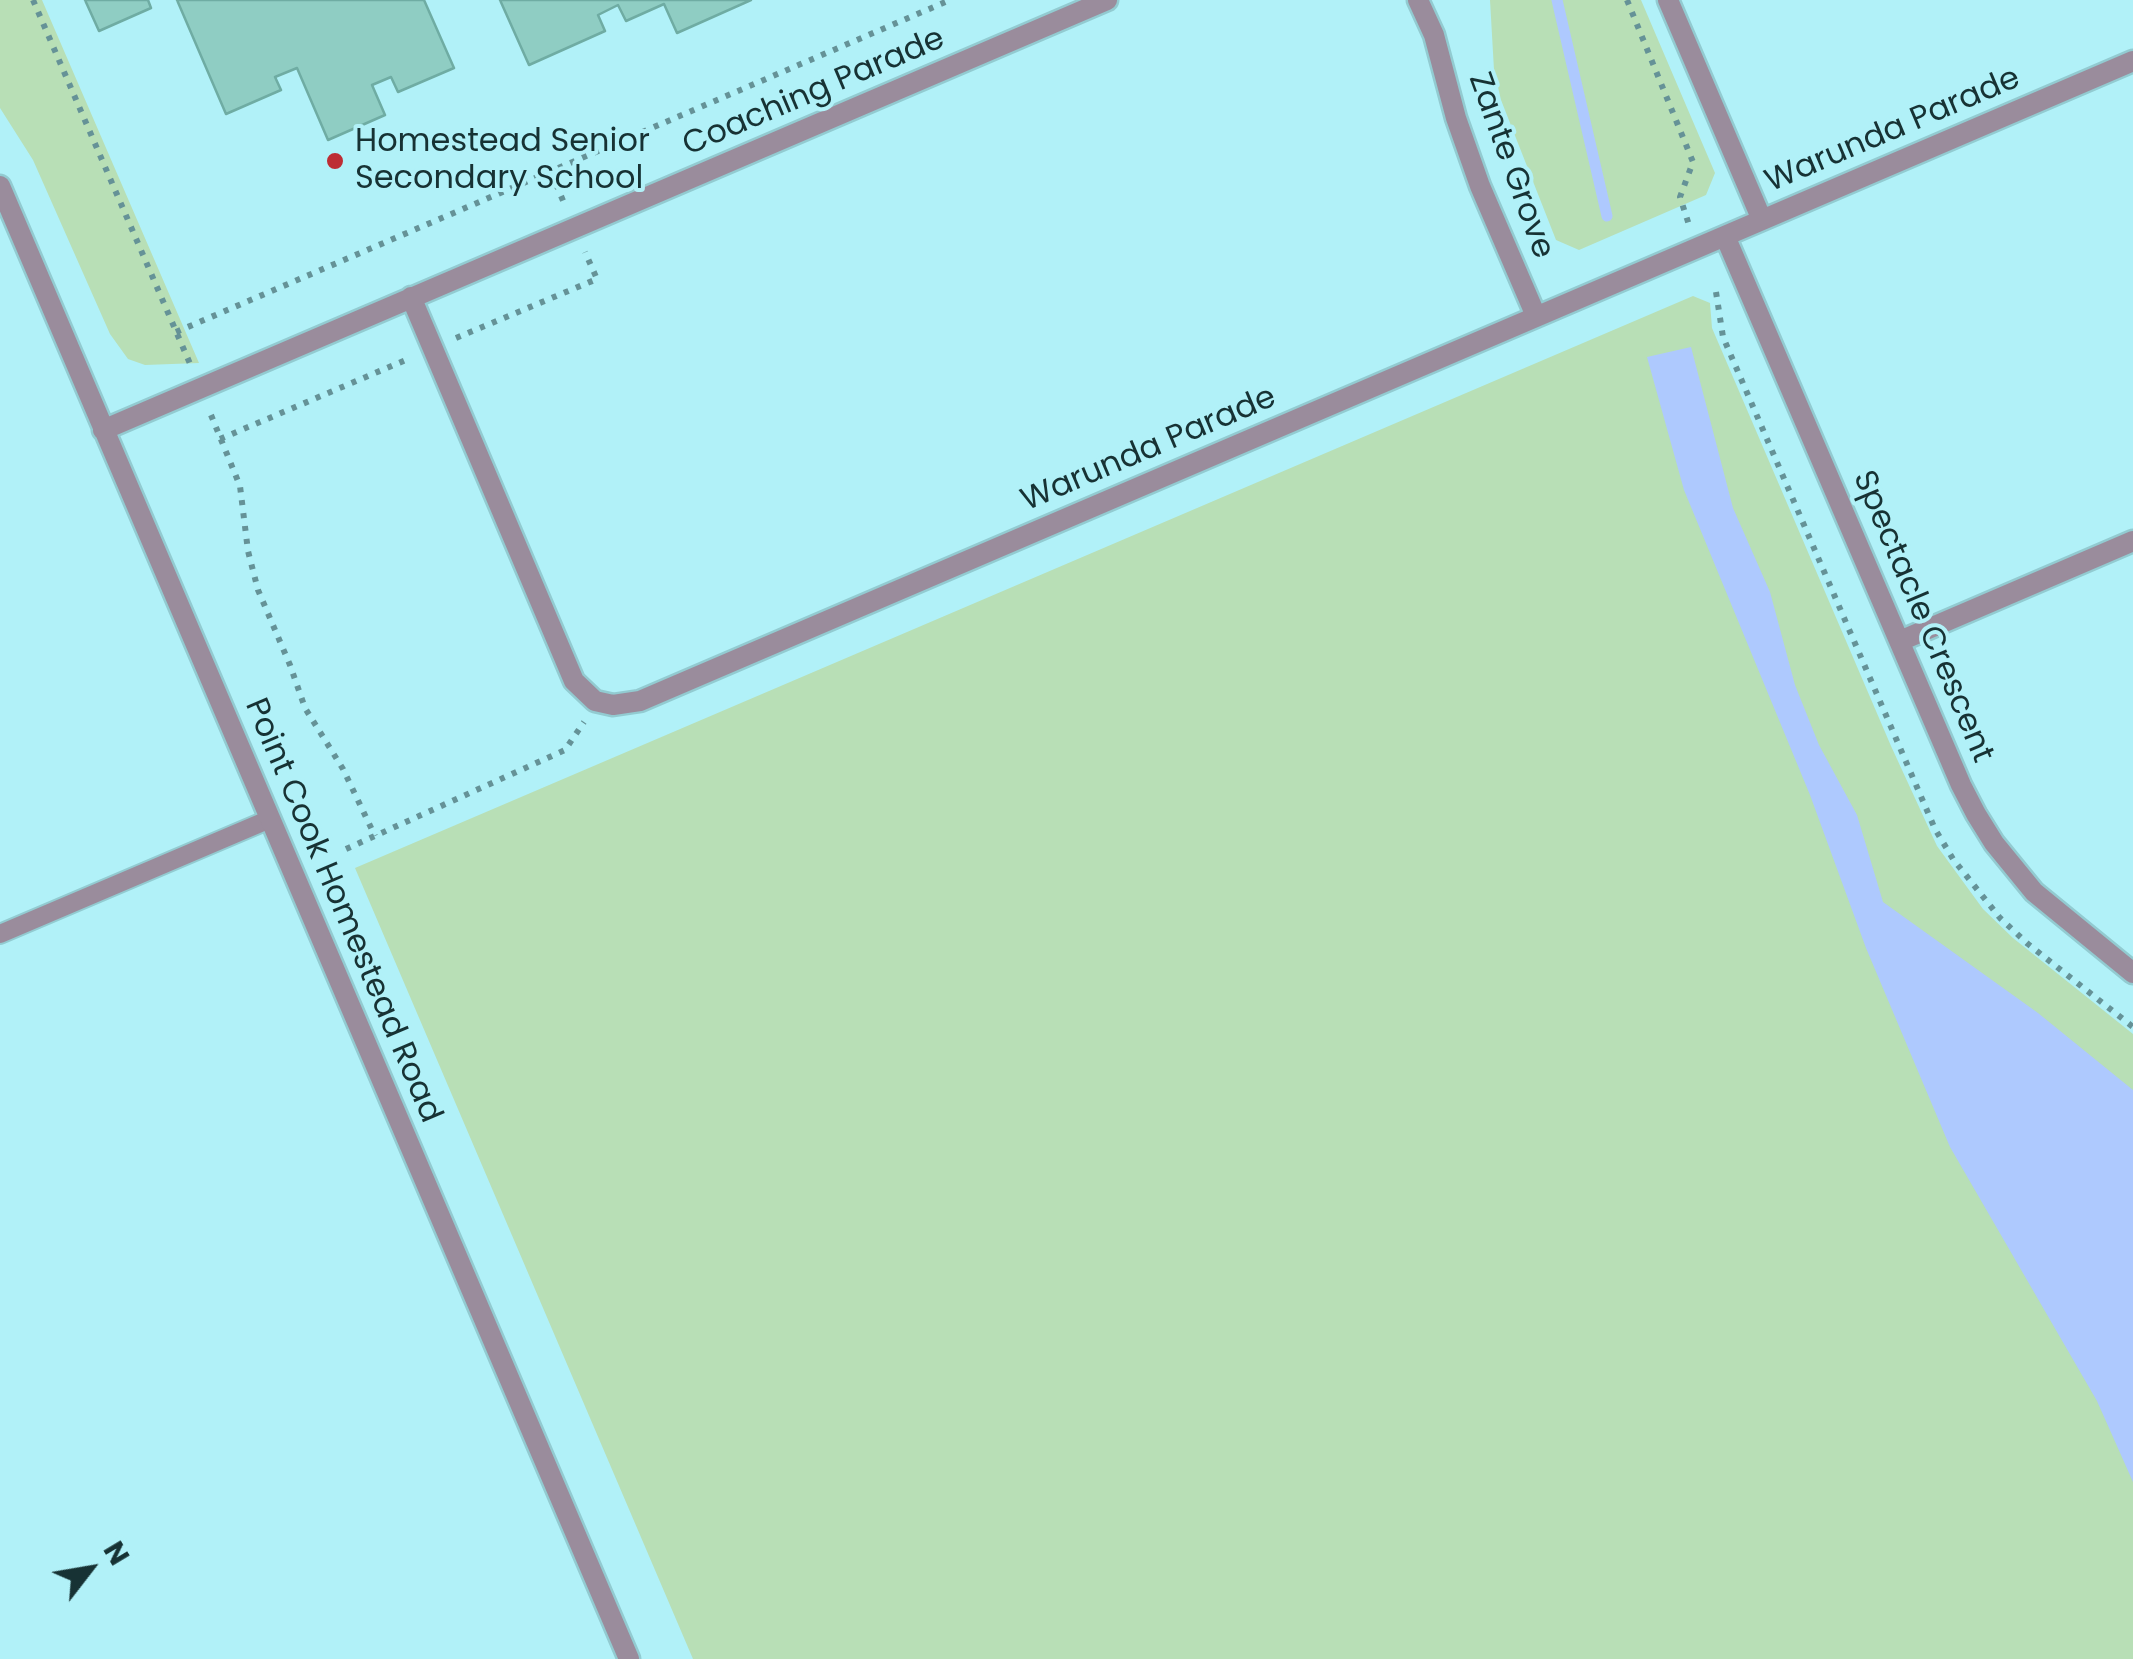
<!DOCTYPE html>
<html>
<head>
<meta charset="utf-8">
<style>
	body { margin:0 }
	#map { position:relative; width:2133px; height:1659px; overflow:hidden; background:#b1f1f8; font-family:Poppins,sans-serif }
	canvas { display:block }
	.north { position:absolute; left:40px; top:1519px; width:100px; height:100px; -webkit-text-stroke:8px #b1f1f8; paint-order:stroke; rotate:59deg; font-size:28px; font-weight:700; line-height:40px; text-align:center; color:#173234 }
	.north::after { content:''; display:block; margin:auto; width:35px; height:45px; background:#173234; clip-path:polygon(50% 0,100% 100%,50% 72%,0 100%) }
</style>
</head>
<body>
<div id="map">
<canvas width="2133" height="1659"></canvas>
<div class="north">N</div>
</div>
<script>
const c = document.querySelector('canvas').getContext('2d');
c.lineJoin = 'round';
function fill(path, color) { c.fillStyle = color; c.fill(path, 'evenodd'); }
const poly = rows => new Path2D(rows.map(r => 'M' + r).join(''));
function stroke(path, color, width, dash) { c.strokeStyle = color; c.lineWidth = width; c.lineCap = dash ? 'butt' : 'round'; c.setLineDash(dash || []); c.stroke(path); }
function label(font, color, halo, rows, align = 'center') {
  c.font = font + ' Poppins,sans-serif'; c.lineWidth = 8; c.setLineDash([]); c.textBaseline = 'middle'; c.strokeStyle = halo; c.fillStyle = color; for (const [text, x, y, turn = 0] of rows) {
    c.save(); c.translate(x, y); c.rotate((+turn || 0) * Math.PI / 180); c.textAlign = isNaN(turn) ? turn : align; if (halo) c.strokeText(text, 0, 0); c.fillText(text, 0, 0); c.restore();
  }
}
fill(poly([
	[0,0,42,0,199,363,145,365,128,359,110,334,33,160,0,108],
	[1490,0,1641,0,1715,173,1706,195,1579,250,1556,240,1501,100,1494,70],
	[1693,296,1710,303,1712,328,1891,746,1937,846,1983,909,2013,938,2133,1034,2133,1659,693,1659,355,868]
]), '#b8dfb6');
fill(poly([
	[1691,347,1733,508,1770,592,1795,685,1819,745,1857,815,1883,902,2038,1013,2133,1090,2133,1482,2097,1401,1950,1147,1866,948,1810,795,1684,490,1647,357]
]), '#aec9fe');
stroke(poly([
	[1557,0,1607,216]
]), '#aec9fe', 11);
const building = poly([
	[85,0,148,0,151,8,99,31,85,0],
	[177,0,424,0,454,68,398,92,391,77,372,85,385,115,328,140,297,68,275,77,281,90,226,114,177,0],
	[500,0,751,0,677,33,664,4,626,21,618,5,598,15,605,31,529,65,500,0]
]);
fill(building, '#8fcdc3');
stroke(building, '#6faca3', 2.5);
const lane = poly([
	[0,934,270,819]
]);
const street = poly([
	[1418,0,1434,35,1456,118,1480,186,1536,316],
	[1668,0,1762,220],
	[0,186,629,1659],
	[1725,236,1961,785,1976,814,1994,843,2034,892,2133,973],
	[411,297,574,681,595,701,613,705,640,701,2133,61],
	[103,430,1107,0],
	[1900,641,2133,541]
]);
stroke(lane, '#92cbd1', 22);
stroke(street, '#92cbd1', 25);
stroke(poly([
	[33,0,191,366],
	[1627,0,1693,162,1680,197,1689,225],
	[551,172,564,203],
	[1716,292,1723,337,1935,829,1953,859,2000,918,2028,944,2133,1027],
	[176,332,950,0],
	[456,338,597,279,585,252],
	[211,415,240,486,248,551,258,590,290,665,305,708,343,769,375,836],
	[220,439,408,359],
	[346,849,565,750,584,722]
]), '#659297', 6, [5, 8]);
stroke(lane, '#9a8c9c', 18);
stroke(street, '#9a8c9c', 20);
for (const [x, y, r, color] of [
	[335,161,10,"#bd2d34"]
]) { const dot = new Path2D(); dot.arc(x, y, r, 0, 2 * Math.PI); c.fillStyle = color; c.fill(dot); stroke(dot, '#b1f1f8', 4); }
label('32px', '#173234', '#b1f1f8', [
	["Coaching Parade",814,93,-23],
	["Warunda Parade",1893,131,-23],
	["Zante Grove",1510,166,70],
	["Warunda Parade",1149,450,-23],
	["Spectacle Crescent",1922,617,67],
	["Point Cook Homestead Road",342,911,67]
]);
label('32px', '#173234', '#b1f1f8', [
	["Homestead Senior",355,143],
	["Secondary School",355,180]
], 'left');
</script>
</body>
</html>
